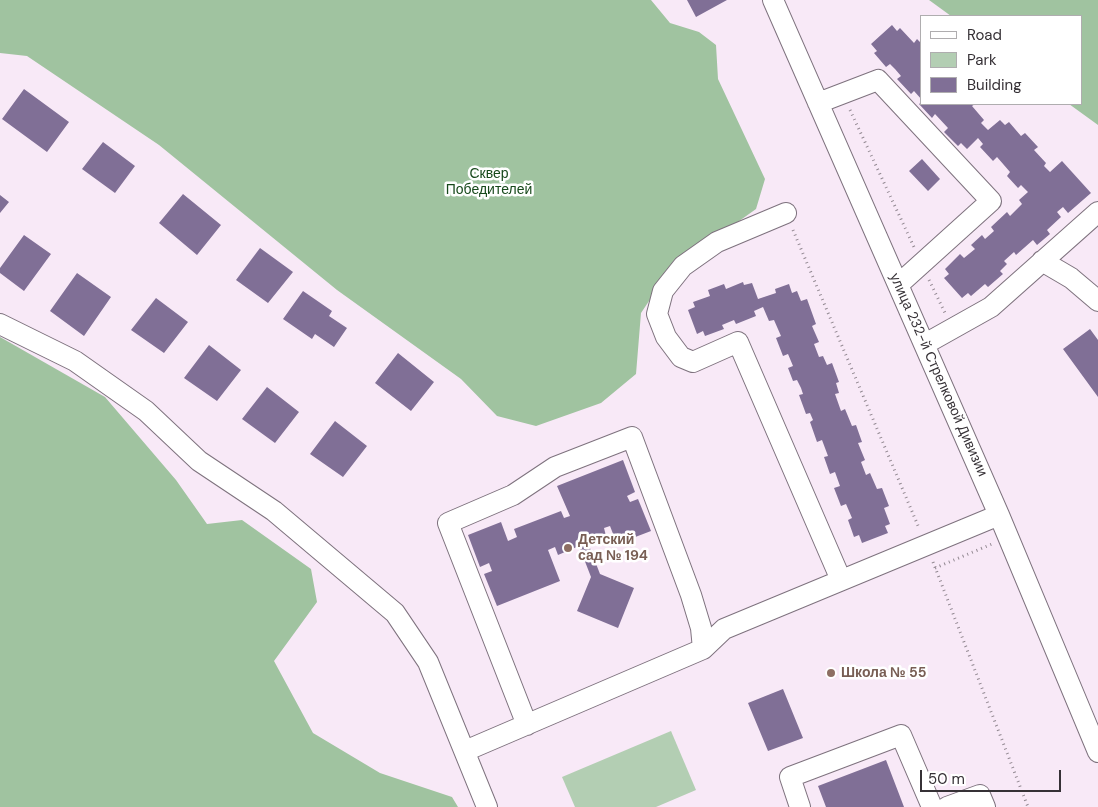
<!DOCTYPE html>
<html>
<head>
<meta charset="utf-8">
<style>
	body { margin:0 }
	#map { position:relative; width:1098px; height:807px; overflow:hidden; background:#f8e9f7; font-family:"DM Sans",sans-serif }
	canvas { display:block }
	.legend { position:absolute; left:920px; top:15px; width:162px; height:90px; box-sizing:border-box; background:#fff; border:1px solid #afadaf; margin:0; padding:6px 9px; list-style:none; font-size:15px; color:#363136 }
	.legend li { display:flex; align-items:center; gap:10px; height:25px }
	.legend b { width:25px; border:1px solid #afadaf }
	.scale { position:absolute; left:920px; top:770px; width:141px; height:22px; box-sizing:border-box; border:2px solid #363136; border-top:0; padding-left:6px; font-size:15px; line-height:18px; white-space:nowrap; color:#363136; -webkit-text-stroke:4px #fff; paint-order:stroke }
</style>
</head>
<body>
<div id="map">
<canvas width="1098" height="807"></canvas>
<ul class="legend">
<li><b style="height:6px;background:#fff"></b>Road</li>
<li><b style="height:14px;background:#b3ceb3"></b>Park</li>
<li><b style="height:14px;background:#806f96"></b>Building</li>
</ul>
<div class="scale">50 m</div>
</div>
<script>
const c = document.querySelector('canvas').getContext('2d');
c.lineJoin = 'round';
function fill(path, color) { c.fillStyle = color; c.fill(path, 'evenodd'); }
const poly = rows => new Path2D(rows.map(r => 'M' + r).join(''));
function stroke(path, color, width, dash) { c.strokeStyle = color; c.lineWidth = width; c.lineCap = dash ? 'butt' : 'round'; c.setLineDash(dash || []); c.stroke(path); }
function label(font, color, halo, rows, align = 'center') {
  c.font = font + ' "DM Sans",sans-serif'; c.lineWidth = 5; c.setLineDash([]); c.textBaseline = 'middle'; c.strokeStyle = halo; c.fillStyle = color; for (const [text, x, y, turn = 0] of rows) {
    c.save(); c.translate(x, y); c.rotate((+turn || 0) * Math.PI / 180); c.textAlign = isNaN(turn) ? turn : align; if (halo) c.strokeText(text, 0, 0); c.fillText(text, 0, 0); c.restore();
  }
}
fill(poly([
	[671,731,696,790,656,807,575,807,562,777]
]), '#b3ceb3');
fill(poly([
	[0,0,651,0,670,23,699,32,716,45,718,79,765,179,756,209,669,271,641,313,636,374,601,403,536,426,497,416,461,379,337,290,159,145,27,56,0,53],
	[929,0,1098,0,1098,125,1069,104,1082,104,1082,16,951,16],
	[0,337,105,397,176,480,207,524,242,520,311,569,317,602,274,661,313,733,380,773,452,797,458,807,0,807]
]), '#a0c3a0');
fill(poly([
	[687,0,727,0,696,17],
	[892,25,897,31,900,28,914,43,917,39,922,44,922,100,914,91,911,94,897,79,901,76,895,69,890,64,886,67,874,53,877,51,871,44],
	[24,89,69,122,47,152,2,119],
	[922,102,975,104,972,106,984,120,981,123,988,130,1000,120,1005,125,1009,122,1021,136,1025,133,1038,147,1034,150,1046,163,1044,166,1050,172,1062,161,1091,193,1068,213,1063,207,1057,212,1061,217,1047,230,1050,234,1037,245,1033,240,1016,255,1014,252,1004,261,1007,264,1000,271,1003,274,988,287,985,284,971,296,968,293,962,298,944,278,949,274,945,269,960,254,964,258,975,249,971,245,982,235,985,239,994,231,991,227,1007,212,1010,216,1022,204,1019,200,1028,192,1021,185,1018,188,1007,176,1010,172,997,157,993,161,980,147,983,144,978,138,967,149,961,143,958,146,944,132,948,128,935,114,932,118,919,104],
	[103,142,135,166,115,193,82,169],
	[922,159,940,179,928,191,909,171],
	[183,194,221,225,197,255,159,223],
	[0,195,9,202,0,213],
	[24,235,51,254,24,291,0,273,0,268],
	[260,248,293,272,268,303,236,280],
	[77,273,111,297,84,336,50,311],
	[743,282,744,285,752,283,758,299,776,293,775,289,789,284,792,293,797,291,801,301,807,299,816,324,812,326,819,342,814,344,819,357,823,356,827,365,832,363,839,382,836,383,839,393,835,394,841,411,845,409,852,426,856,425,862,442,858,443,865,460,861,462,866,475,870,473,877,489,882,488,889,506,884,508,890,524,885,526,888,533,862,543,859,535,854,537,848,520,852,518,846,504,841,506,834,488,840,486,835,472,830,474,824,457,828,456,822,440,817,442,810,422,813,420,810,413,806,414,799,395,803,394,801,388,797,380,793,381,788,368,793,366,788,354,783,356,776,338,781,336,774,320,769,321,763,307,754,311,756,316,736,324,734,320,722,325,724,329,705,336,703,331,697,334,688,310,695,307,693,302,710,296,708,290,724,284,726,289],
	[303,291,332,311,329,316,347,328,334,347,315,334,312,339,283,319],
	[156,298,188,322,164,353,131,330],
	[1090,329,1098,340,1098,397,1063,349],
	[209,345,241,370,217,401,184,378],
	[398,353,434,382,411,411,375,383],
	[267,387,299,412,275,443,242,419],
	[335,421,367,446,343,477,310,454],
	[623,460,635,492,627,496,630,502,638,499,651,531,617,544,610,526,604,528,606,536,588,543,600,574,634,588,618,628,577,611,591,577,579,546,558,555,555,547,548,550,560,581,497,606,484,574,492,571,489,563,480,567,468,535,501,522,508,541,517,537,514,529,561,511,564,518,570,516,557,486],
	[783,689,803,738,768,751,748,703],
	[886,760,904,807,826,807,818,786]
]), '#806f96');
const minor = poly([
	[773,0,999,515,1098,752],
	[818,103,878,80,991,201,899,284],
	[786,213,717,242,683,266,663,291,657,314,666,337,681,357,693,362,738,342,841,580],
	[1042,261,1071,278,1098,301],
	[0,324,75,361,146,411,199,461,274,511,395,613,428,662,487,807],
	[925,344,991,307,1098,212],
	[527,725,448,523,513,495,555,467,632,437,691,595,701,628,703,649],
	[465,751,703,649,724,629,999,515],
	[800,807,790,777,901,735,932,807],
	[947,807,980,795,985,807]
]);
stroke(minor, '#7e727e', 22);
stroke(poly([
	[850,110,914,247],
	[793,230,919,528],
	[929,280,945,313],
	[933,562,1028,807],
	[935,568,992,544]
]), '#938992', 3, [1, 4]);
stroke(minor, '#fff', 20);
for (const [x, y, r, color] of [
	[568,548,5,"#8d6e63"],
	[831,673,5,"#8d6e63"]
]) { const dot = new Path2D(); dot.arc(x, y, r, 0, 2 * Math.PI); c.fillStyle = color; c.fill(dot); stroke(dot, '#fff', 2); }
label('14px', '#17491b', '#fff', [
	["Сквер",489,174],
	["Победителей",489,190]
]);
label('14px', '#363136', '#fff', [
	["улица 232-й Стрелковой Дивизии",938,375,66]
]);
label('bold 14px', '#785e54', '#fff', [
	["Детский",578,540],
	["сад № 194",578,556],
	["Школа № 55",841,673]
], 'left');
</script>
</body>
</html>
